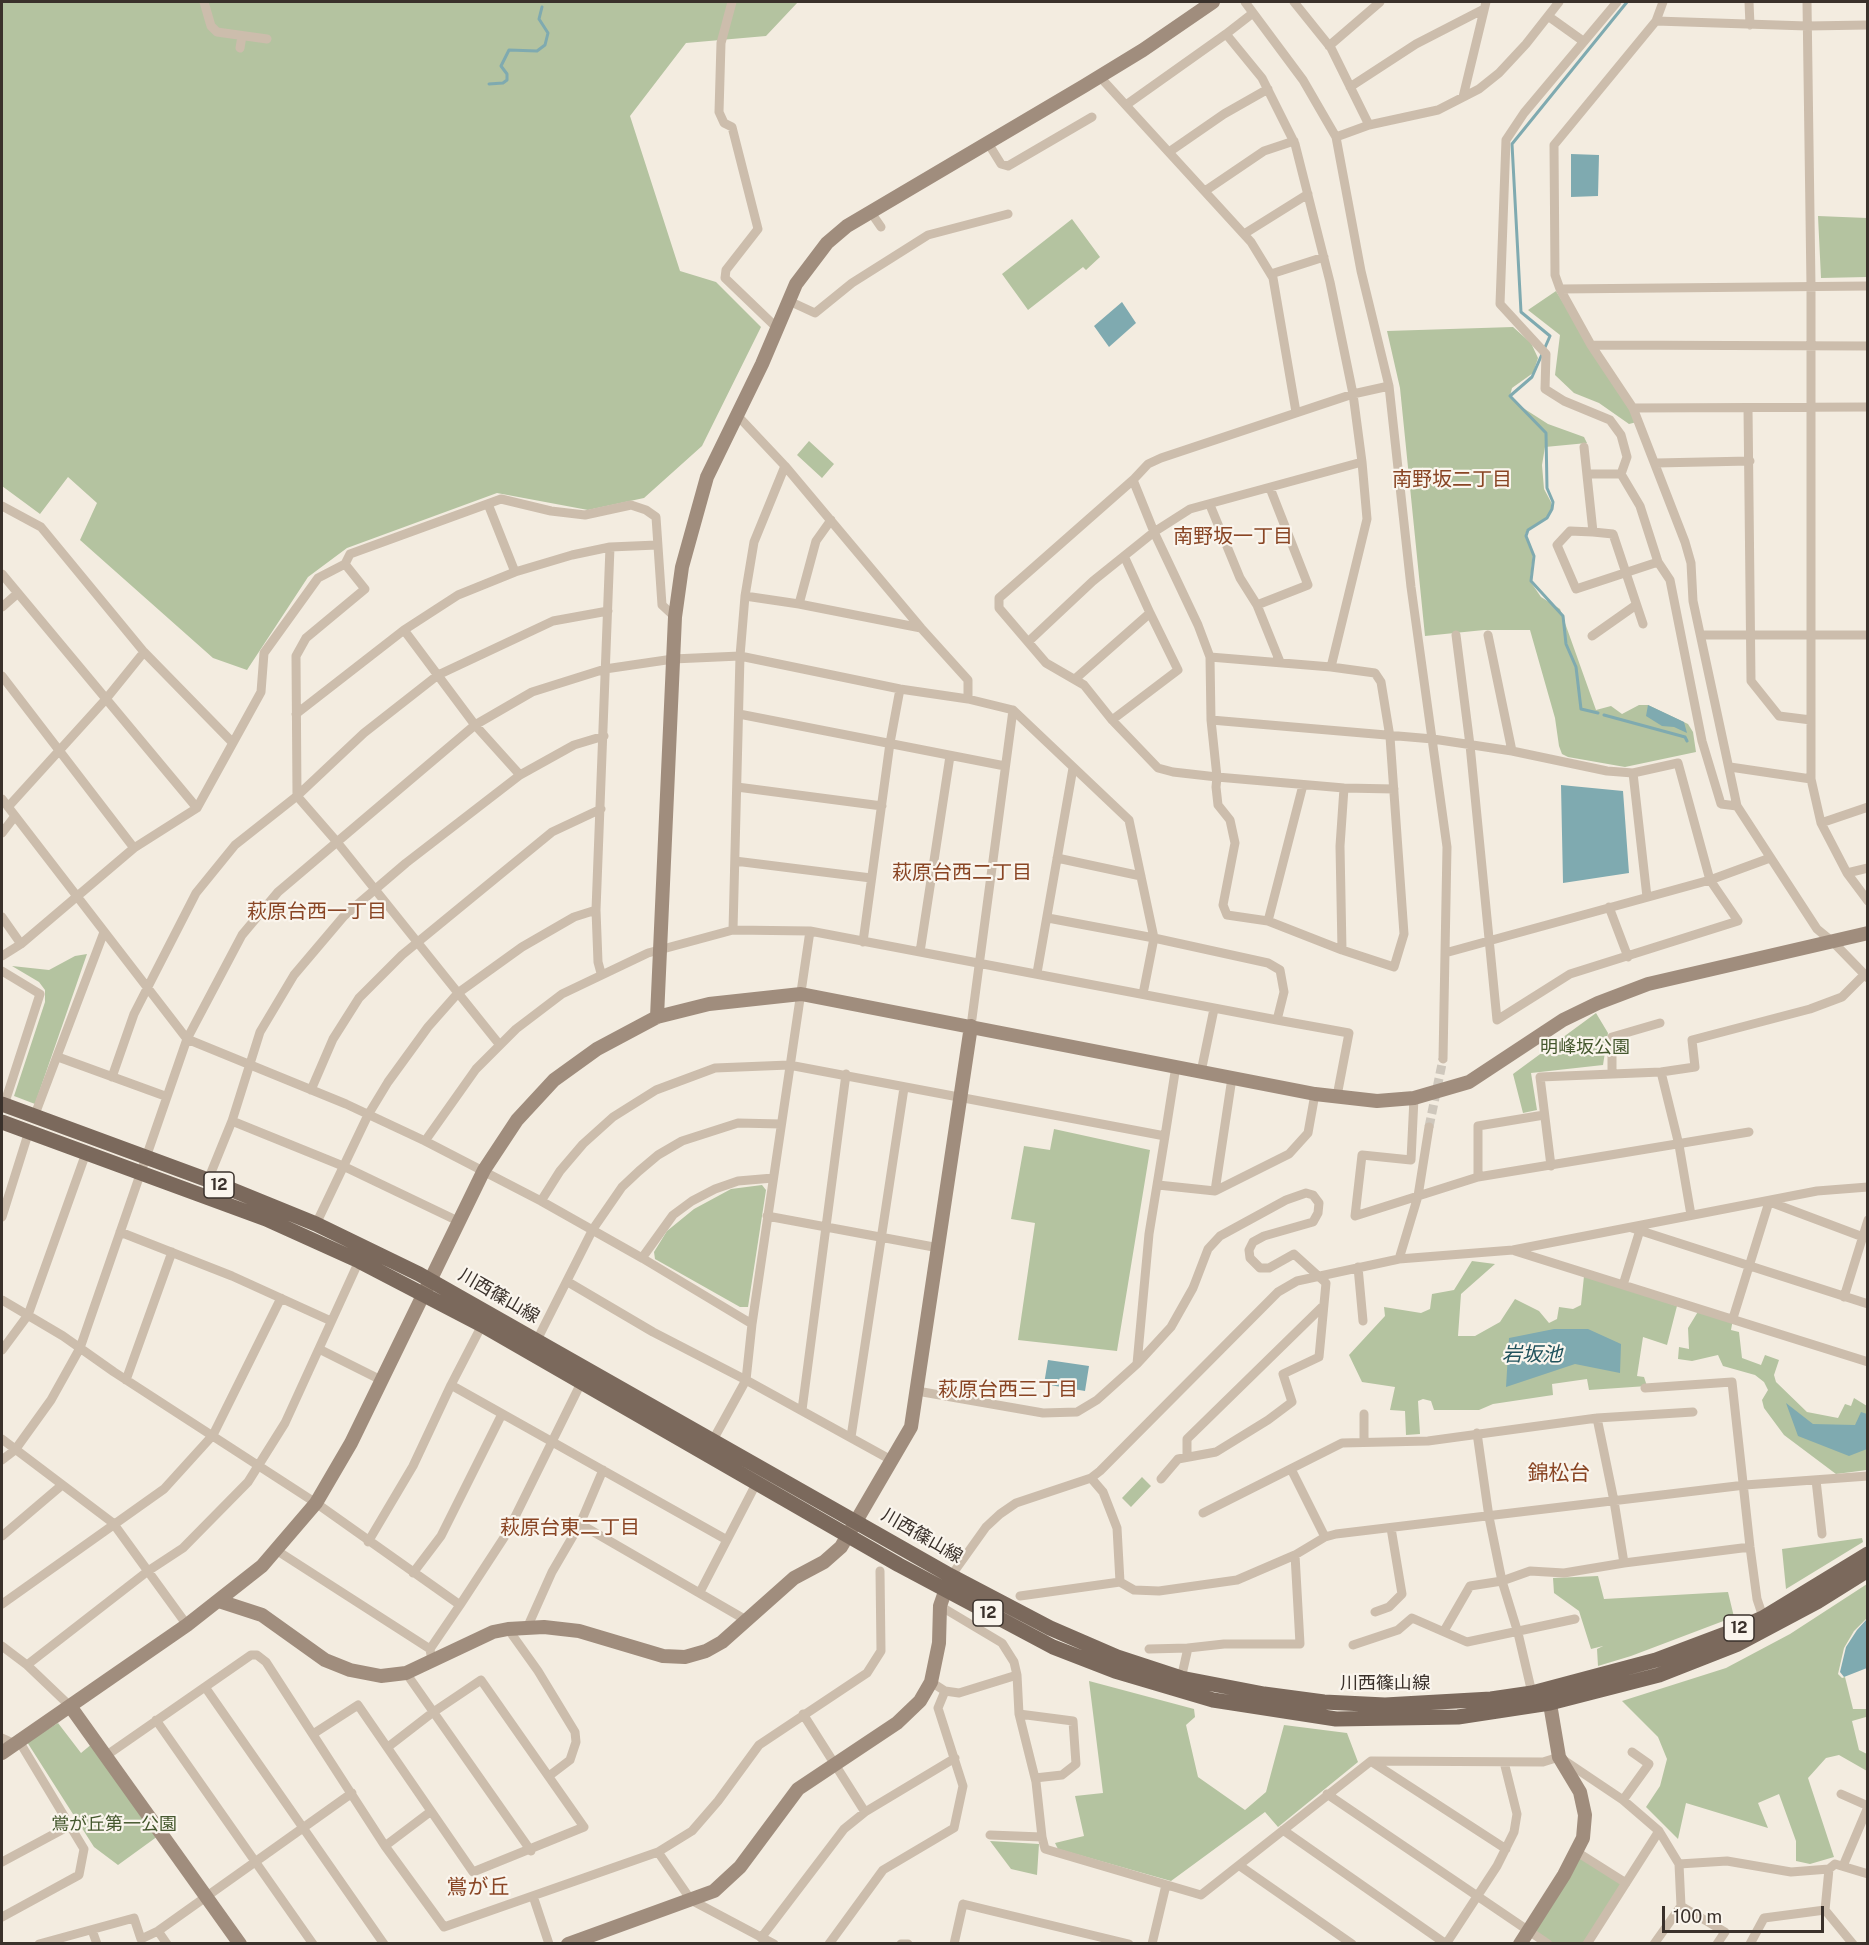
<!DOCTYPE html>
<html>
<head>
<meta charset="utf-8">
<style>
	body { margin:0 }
	#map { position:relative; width:1869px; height:1945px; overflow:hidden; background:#f3ece0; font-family:"Public Sans",sans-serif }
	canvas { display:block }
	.frame { position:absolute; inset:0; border:3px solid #3a312b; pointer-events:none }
	.scale { position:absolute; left:1662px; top:1906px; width:162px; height:27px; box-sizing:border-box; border:3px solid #3a312b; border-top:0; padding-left:8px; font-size:18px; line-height:21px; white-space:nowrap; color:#3a312b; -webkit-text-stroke:4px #faf5ed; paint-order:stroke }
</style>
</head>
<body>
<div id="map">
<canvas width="1869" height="1945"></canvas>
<div class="frame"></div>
<div class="scale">100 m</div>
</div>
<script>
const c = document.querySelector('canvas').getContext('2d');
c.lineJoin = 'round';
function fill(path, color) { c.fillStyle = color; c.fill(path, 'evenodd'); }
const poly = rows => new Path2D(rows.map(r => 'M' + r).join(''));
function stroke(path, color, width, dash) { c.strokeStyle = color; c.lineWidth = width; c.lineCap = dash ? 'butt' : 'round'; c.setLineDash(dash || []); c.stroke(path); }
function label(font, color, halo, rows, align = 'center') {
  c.font = font + ' "Public Sans","Noto Sans JP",sans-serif'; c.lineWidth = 4.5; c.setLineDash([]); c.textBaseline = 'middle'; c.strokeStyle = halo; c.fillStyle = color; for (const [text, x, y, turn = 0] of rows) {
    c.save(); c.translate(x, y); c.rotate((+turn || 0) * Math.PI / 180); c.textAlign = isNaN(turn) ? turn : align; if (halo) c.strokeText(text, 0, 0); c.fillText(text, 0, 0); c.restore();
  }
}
fill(poly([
	[2,2,798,2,766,36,686,43,630,116,680,271,716,282,761,327,702,446,644,498,588,510,497,493,347,548,308,577,247,670,213,658,80,540,97,503,68,477,40,514,2,486],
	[1818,216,1867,218,1867,277,1821,278],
	[1072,219,1100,257,1086,270,1083,267,1028,310,1002,274],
	[1556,291,1637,422,1629,424,1599,403,1574,393,1555,375,1560,335,1528,310],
	[1513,327,1531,343,1538,358,1533,373,1512,388,1510,396,1520,406,1548,424,1584,437,1587,443,1545,447,1542,465,1544,489,1551,502,1551,510,1547,517,1527,530,1525,535,1533,554,1530,581,1541,597,1560,609,1596,710,1611,706,1622,714,1639,705,1648,705,1688,724,1693,732,1696,752,1625,767,1568,757,1562,754,1559,746,1555,718,1530,630,1484,630,1425,636,1400,388,1387,331],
	[809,441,834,464,822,478,797,455],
	[87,954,35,1104,14,1096,45,1002,45,990,39,982,12,966,49,970,75,956],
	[1596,1013,1608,1033,1603,1065,1531,1073,1537,1110,1523,1113,1513,1074],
	[1054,1129,1150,1150,1117,1351,1018,1340,1035,1223,1011,1219,1024,1146,1050,1150],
	[762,1185,766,1190,748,1307,740,1307,655,1259,654,1252,667,1231,694,1209,731,1189],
	[1472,1261,1495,1264,1461,1294,1458,1336,1475,1336,1500,1322,1515,1299,1539,1311,1549,1323,1557,1319,1559,1307,1573,1309,1581,1305,1584,1276,1677,1306,1667,1345,1643,1337,1637,1376,1644,1377,1647,1386,1589,1390,1587,1379,1552,1384,1553,1395,1493,1404,1479,1410,1434,1410,1431,1401,1423,1399,1418,1401,1420,1434,1406,1435,1405,1411,1390,1410,1395,1387,1362,1382,1349,1355,1385,1316,1384,1307,1421,1313,1430,1309,1432,1294,1454,1290],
	[1699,1310,1733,1319,1731,1330,1739,1332,1742,1358,1761,1365,1765,1355,1779,1360,1774,1375,1776,1382,1807,1412,1838,1418,1845,1404,1851,1406,1854,1398,1867,1406,1867,1470,1836,1474,1784,1435,1764,1408,1762,1400,1768,1390,1764,1382,1755,1375,1723,1366,1718,1355,1692,1361,1678,1359,1679,1347,1689,1349,1688,1328],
	[1142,1477,1151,1486,1131,1507,1122,1498],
	[1862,1538,1863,1542,1786,1589,1782,1549],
	[1598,1576,1604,1599,1728,1592,1734,1617,1631,1656,1598,1666,1597,1649,1603,1646,1591,1649,1579,1611,1554,1593,1553,1578],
	[1867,1584,1867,1618,1854,1631,1844,1648,1838,1674,1842,1678,1845,1677,1853,1709,1866,1709,1866,1717,1852,1721,1859,1750,1867,1754,1867,1771,1839,1755,1826,1758,1808,1778,1834,1857,1810,1864,1796,1861,1796,1841,1779,1794,1758,1803,1768,1828,1686,1803,1678,1839,1646,1807,1660,1786,1667,1759,1658,1737,1622,1701,1726,1668,1790,1634],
	[1089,1681,1194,1709,1195,1717,1186,1725,1198,1777,1245,1810,1266,1792,1284,1725,1347,1733,1358,1762,1278,1827,1265,1812,1171,1881,1058,1849,1055,1843,1084,1836,1075,1796,1103,1793],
	[58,1723,81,1753,93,1743,158,1836,118,1865,94,1847,27,1742],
	[990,1841,1039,1844,1037,1875,1011,1869],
	[1577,1852,1626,1883,1587,1943,1548,1943,1529,1930]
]), '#b4c3a0');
fill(poly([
	[1571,154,1599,155,1598,196,1571,197],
	[1122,302,1136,323,1109,347,1094,326],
	[1648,705,1684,722,1687,733,1674,727,1662,726,1646,716],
	[1561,785,1623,791,1629,873,1563,883],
	[1554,1329,1588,1329,1621,1344,1620,1373,1575,1364,1506,1387,1509,1338],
	[1048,1360,1089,1366,1085,1391,1044,1384],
	[1786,1403,1813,1424,1855,1425,1861,1412,1867,1414,1867,1449,1849,1456,1798,1436],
	[1867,1619,1867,1668,1844,1677,1840,1672,1846,1647,1857,1630]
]), '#7faab0');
stroke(poly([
	[489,84,503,83,507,80,507,74,501,66,509,50,537,51,545,45,548,33,539,19,542,7],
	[1598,713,1581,709,1576,667,1566,644,1563,616,1531,581,1534,556,1526,536,1528,530,1547,518,1552,509,1553,502,1547,488,1546,433,1510,396,1532,377,1550,336,1521,312,1512,144,1627,2],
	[1604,715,1685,737,1687,741]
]), '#7faab0', 3);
stroke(poly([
	[1429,1127,1443,1059]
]), '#cec7bc', 9, [9, 4.5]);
stroke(poly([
	[204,2,211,26,217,32,267,39],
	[732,2,721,43,719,112,724,123,732,127,758,229,726,270,725,278,777,328],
	[1245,2,1303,80,1336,137,1361,271,1389,386,1411,587,1447,847,1443,1059],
	[1294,2,1331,48,1369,125,1336,137],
	[1617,2,1524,113,1506,140,1500,304,1546,354,1545,389,1564,401,1610,420,1621,435,1627,457,1621,474,1640,506,1658,562,1670,580,1702,741,1721,804,1737,806],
	[1749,2,1750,25],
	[1807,2,1811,286,1811,779,1821,823,1847,873,1868,901],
	[1548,16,1583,41],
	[1656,21,1663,2],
	[1868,25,1807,26,1656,21,1554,145,1555,275,1560,289,1591,345,1633,408,1685,542,1691,563,1693,601,1737,806,1817,929,1834,943,1868,978],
	[1226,34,1253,13],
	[1329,46,1380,2],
	[240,48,242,36],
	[1100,77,1251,242,1273,278,1296,412],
	[1350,87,1416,44,1484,9],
	[1463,97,1486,2],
	[1126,105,1226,34,1262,78,1295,144,1330,282,1353,394,1362,462],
	[1369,125,1438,110,1479,89,1499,73,1526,44,1559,2],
	[988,143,1001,164,1008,166,1092,117],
	[1169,152,1224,114,1268,89],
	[1205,191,1264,151,1294,141],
	[870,211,881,227],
	[1244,234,1308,194],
	[1271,274,1324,257],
	[1560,289,1868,286],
	[789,301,815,313,852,283,928,235,1008,214],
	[1591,345,1868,346],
	[1633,408,1868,407],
	[1748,408,1751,681,1779,716,1811,720],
	[736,414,785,466,921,628,968,680,968,699],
	[1584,447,1593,532,1570,531,1557,545,1576,589,1658,562],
	[1656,463,1750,461],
	[1587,474,1621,474],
	[1133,480,1148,464,1161,458,1353,394,1389,386],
	[488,504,515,572],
	[1210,505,1240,578,1257,605,1280,662],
	[2,506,41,527,144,652,233,743],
	[1593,532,1613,534,1643,624],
	[1125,558,1150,613],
	[2,574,197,808],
	[745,596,799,604,921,628],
	[799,604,816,541,831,520],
	[1257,605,1308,585,1270,488],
	[2,607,18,593],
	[404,630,475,725,520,775],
	[1456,635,1470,745,1497,1020,1570,974,1738,921,1710,880,1770,858],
	[1488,635,1512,751],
	[1702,635,1868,635],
	[1592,636,1636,605],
	[1028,642,1093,581,1154,532,1190,509,1362,462,1367,519,1331,667,1375,673,1381,682,1390,737,1404,934,1394,967,1342,950,1268,921,1227,915,1223,905,1235,843,1230,820,1218,805,1216,787,1217,777,1211,720,1210,657,1198,625,1154,532,1133,480,999,598,999,608,1028,642,1046,663,1084,685,1112,720,1158,768,1173,772,1217,777,1344,788,1394,789],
	[1210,657,1331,667],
	[2,676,134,848],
	[1075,679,1150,613,1178,670,1112,720],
	[296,714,404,630,458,595,515,572,572,555,610,547,657,545],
	[739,714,1005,766],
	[1211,720,1433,739,1512,751,1607,771,1633,773,1678,763,1710,880,1445,953],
	[1730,767,1811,779],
	[1633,773,1647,897],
	[737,787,882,806],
	[2,799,187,1039,346,1104,425,1141,541,1201,642,1258,752,1324,746,1380,893,1461],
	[8,807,106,699,144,652],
	[1821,823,1868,807],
	[2,833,15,816],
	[1057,858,1141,876],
	[735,861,871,878],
	[1847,873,1868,868],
	[1609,907,1628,957],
	[2,917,21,944,134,848,197,808,261,692,264,653,318,578,345,564],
	[1048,918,1154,938,1143,994],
	[1268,921,1303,785],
	[733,930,740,656,745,596,754,542,785,466],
	[863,942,890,743,900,689],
	[1342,950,1340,846,1344,788],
	[920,952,950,756],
	[2,956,21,944],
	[2,971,40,994,3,1108],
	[601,973,598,962,596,910,610,547],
	[1037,973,1073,768],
	[971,1026,1013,710],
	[499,1044,337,842,297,796,364,733,438,675,553,621,608,611],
	[58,1057,165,1096],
	[1201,1072,1214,1009],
	[1612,1072,1612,1037,1660,1023],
	[1661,1072,1679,1145,1691,1215],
	[112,1077,134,1014,196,893,235,845,297,796,296,656,306,638,365,589,345,564,350,554,501,499,551,511,585,515,631,505,646,510,656,517,662,605,675,617],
	[311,1090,333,1039,359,998,402,955,552,832,601,809],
	[1414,1098,1411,1160,1362,1155,1355,1216,1478,1177,1749,1132],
	[34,1117,104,932],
	[232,1121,260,1032,294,975,344,916,406,863,520,775,574,745,604,736],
	[1165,1136,1176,1066],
	[425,1141,476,1069,516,1029,562,994,648,953,733,930,810,931,1277,1020],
	[1551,1166,1540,1077,1661,1072,1695,1067,1692,1040,1810,1009,1842,997,1864,975],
	[1478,1177,1478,1126,1544,1115],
	[208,1180,232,1121,343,1166,460,1222],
	[1158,1185,1215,1191,1289,1154,1308,1133,1315,1094],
	[1215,1191,1232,1078],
	[541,1201,560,1171,583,1144,613,1117,656,1090,715,1068,789,1065,1165,1136,1149,1234,1137,1364,1097,1400,1077,1412,1043,1413,917,1391],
	[1770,1202,1863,1237],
	[767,1216,939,1248],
	[2,1217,29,1131],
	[316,1224,368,1115,388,1082,428,1027,458,993,522,947,574,917,596,910],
	[1632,1228,1868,1304],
	[120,1232,232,1276,331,1321],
	[1515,1251,1868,1362],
	[642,1258,673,1215,692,1201,715,1189,738,1181,773,1178],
	[1399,1259,1418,1196,1429,1127],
	[1358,1267,1363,1321],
	[568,1282,653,1332,746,1380,713,1440],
	[1623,1285,1640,1230],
	[1844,1297,1868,1220],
	[2,1300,63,1336,114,1372,316,1503,460,1605,430,1649,432,1661],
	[1733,1318,1769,1202],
	[752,1324,810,931],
	[482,1325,451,1385,727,1540],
	[537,1340,593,1229,622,1187,639,1171,658,1155,682,1141,738,1123,781,1124],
	[319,1349,383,1381],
	[2,1350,28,1315,86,1153],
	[1137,1364,1171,1327,1193,1288,1208,1249,1220,1236,1286,1200,1306,1193,1313,1195,1319,1203,1318,1213,1313,1222,1264,1236,1253,1242,1249,1250,1250,1258,1260,1268,1269,1268,1294,1254,1326,1283,1319,1357,1283,1374,1292,1402,1268,1420,1216,1452,1178,1459,1161,1479],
	[126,1380,172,1252],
	[1645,1388,1732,1382,1750,1547,1757,1599,1764,1620],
	[802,1410,846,1074],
	[1364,1414,1364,1442],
	[1597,1418,1614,1501,1624,1563,1750,1547],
	[1477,1433,1489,1517,1502,1581,1530,1571,1564,1573,1624,1563],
	[851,1437,904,1088],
	[2,1439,113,1523,187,1625],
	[1187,1457,1187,1439,1322,1307],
	[2,1460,15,1450,51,1400,80,1348,187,1039,242,935,278,892,475,725,532,692,605,669,673,659,740,656,900,689,968,699,1013,710,1129,820,1154,938,1268,963,1280,970,1284,992,1277,1020,1349,1033,1337,1096],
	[1291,1469,1325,1537],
	[1816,1480,1822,1534],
	[1203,1513,1342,1443,1428,1441,1597,1418,1693,1412],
	[580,1524,746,1620],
	[2,1536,62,1485],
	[368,1542,413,1466,451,1385],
	[276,1550,430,1649],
	[413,1573,441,1536,502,1414],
	[951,1576,986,1527,1000,1514,1016,1503,1091,1478,1100,1471,1278,1292,1297,1281,1399,1259,1513,1250,1817,1191,1868,1187],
	[1120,1582,1134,1590,1159,1591,1237,1580,1295,1555,1325,1537,1336,1534,1745,1485,1868,1476],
	[700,1592,757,1482],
	[1020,1596,1120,1582,1117,1528,1103,1492,1091,1478],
	[2,1604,164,1489,213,1435,281,1298],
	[460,1605,507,1533,581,1383],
	[940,1606,1002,1643,1014,1662,1017,1675],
	[1375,1612,1389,1607,1402,1594,1391,1528],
	[527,1628,552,1572,580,1524,603,1470],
	[508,1629,538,1671,575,1732,576,1742,570,1760,549,1776],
	[1444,1631,1470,1586,1502,1581,1518,1633,1532,1693],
	[1353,1645,1398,1630,1412,1618,1467,1642,1575,1619],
	[2,1646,27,1665,70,1706],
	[1149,1649,1188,1648],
	[27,1665,148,1571,183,1548,248,1482,285,1423,359,1261],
	[406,1673,531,1851],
	[1180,1683,1188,1648,1224,1644,1300,1644,1295,1555],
	[205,1687,384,1944],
	[945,1691,959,1693,1017,1675,1019,1714,1036,1782,1042,1837],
	[803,1714,865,1812],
	[1019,1714,1073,1721,1076,1764,1062,1775,1035,1778],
	[156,1720,313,1944],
	[313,1734,358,1705,473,1872,584,1827,481,1680,432,1713,388,1747],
	[2,1738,15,1744],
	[107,1755,251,1655,257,1655,266,1662,385,1846,444,1927,658,1852,692,1831,718,1801,759,1745,867,1673,881,1651,880,1571],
	[1372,1762,1506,1849],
	[1327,1794,1548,1944],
	[1841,1794,1868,1806],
	[1623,1800,1649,1764,1632,1752],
	[1283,1830,1446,1944],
	[990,1835,1042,1837,1045,1849,1201,1895,1371,1761,1543,1762,1559,1757,1623,1800,1659,1831,1679,1864,1681,1906,1654,1944],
	[385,1846,430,1812],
	[658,1852,691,1900,774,1944],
	[1577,1852,1626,1883],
	[2,1862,69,1826],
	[1679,1864,1727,1861,1791,1872,1829,1869,1825,1910,1853,1944],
	[1240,1866,1352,1944],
	[1843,1866,1868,1807],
	[1829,1869,1835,1864,1868,1874],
	[533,1896,549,1944],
	[1681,1906,1725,1932,1717,1944],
	[2,1917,79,1875,84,1849,19,1741],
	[92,1930,97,1944],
	[158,1931,167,1944],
	[761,1938,844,1829,865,1812,955,1758],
	[39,1944,134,1918,141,1939,158,1931,352,1793],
	[829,1944,883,1870,954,1828,963,1786,938,1708,945,1691,931,1682],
	[901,1944,908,1944],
	[954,1944,963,1904,1129,1944],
	[1152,1944,1166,1885],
	[1446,1944,1497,1866,1514,1832,1517,1814,1504,1762],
	[1587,1944,1659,1831],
	[1750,1944,1764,1918,1825,1910]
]), '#ccbdac', 9);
stroke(poly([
	[657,1017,675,617,682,567,707,477,762,364,796,284,827,243,847,226,1084,86,1143,50,1213,2],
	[219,1601,262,1615,325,1660,350,1670,381,1676,406,1673,493,1632,508,1629,544,1627,579,1631,663,1656,685,1657,706,1651,722,1642,794,1578,824,1562,841,1547,911,1427,971,1026],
	[70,1706,240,1944],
	[2,1753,187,1625,262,1566,316,1503,351,1443,484,1170,517,1120,554,1080,597,1049,657,1017,709,1004,801,994,1315,1094,1377,1101,1414,1098,1469,1082,1563,1020,1598,1003,1648,984,1868,933],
	[568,1944,714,1891,740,1867,798,1789,897,1723,920,1701,931,1682,939,1643,940,1606,949,1580],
	[1520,1944,1564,1875,1583,1838,1585,1815,1580,1792,1559,1757,1548,1692]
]), '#a08d7d', 14);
stroke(poly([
	[2,1104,208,1180,316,1224,419,1274,951,1576,1050,1628,1117,1657,1181,1678,1264,1694,1324,1702,1385,1705,1491,1699,1532,1693,1656,1660,1733,1631,1763,1618,1868,1554],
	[2,1122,266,1219,359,1261,482,1325,899,1565,1053,1647,1115,1671,1213,1700,1336,1719,1458,1717,1550,1703,1659,1675,1738,1644,1817,1602,1868,1570]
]), '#7b695c', 15);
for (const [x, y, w] of [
	[219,1185,30],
	[988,1613,30],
	[1739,1628,30]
]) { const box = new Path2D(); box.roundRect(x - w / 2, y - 13, w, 26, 4.5); c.fillStyle = '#faf5ed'; c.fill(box); stroke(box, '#3a312b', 1.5); }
label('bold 16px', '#3a312b', null, [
	["12",219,1185],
	["12",988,1613],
	["12",1739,1628]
]);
label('18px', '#45582e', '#faf5ed', [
	["明峰坂公園",1585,1047],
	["鴬が丘第一公園",114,1824]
]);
label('18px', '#3a312b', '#faf5ed', [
	["川西篠山線",499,1296,30],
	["川西篠山線",922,1536,30],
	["川西篠山線",1385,1683]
]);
label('20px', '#894524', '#faf5ed', [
	["南野坂二丁目",1452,480],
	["南野坂一丁目",1233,537],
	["萩原台西二丁目",962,873],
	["萩原台西一丁目",317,912],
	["萩原台西三丁目",1008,1390],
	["萩原台東二丁目",570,1528]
]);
label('italic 20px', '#20525c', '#faf5ed', [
	["岩坂池",1532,1355]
]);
label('21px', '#894524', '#faf5ed', [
	["錦松台",1559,1474],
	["鴬が丘",478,1888]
]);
</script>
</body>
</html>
